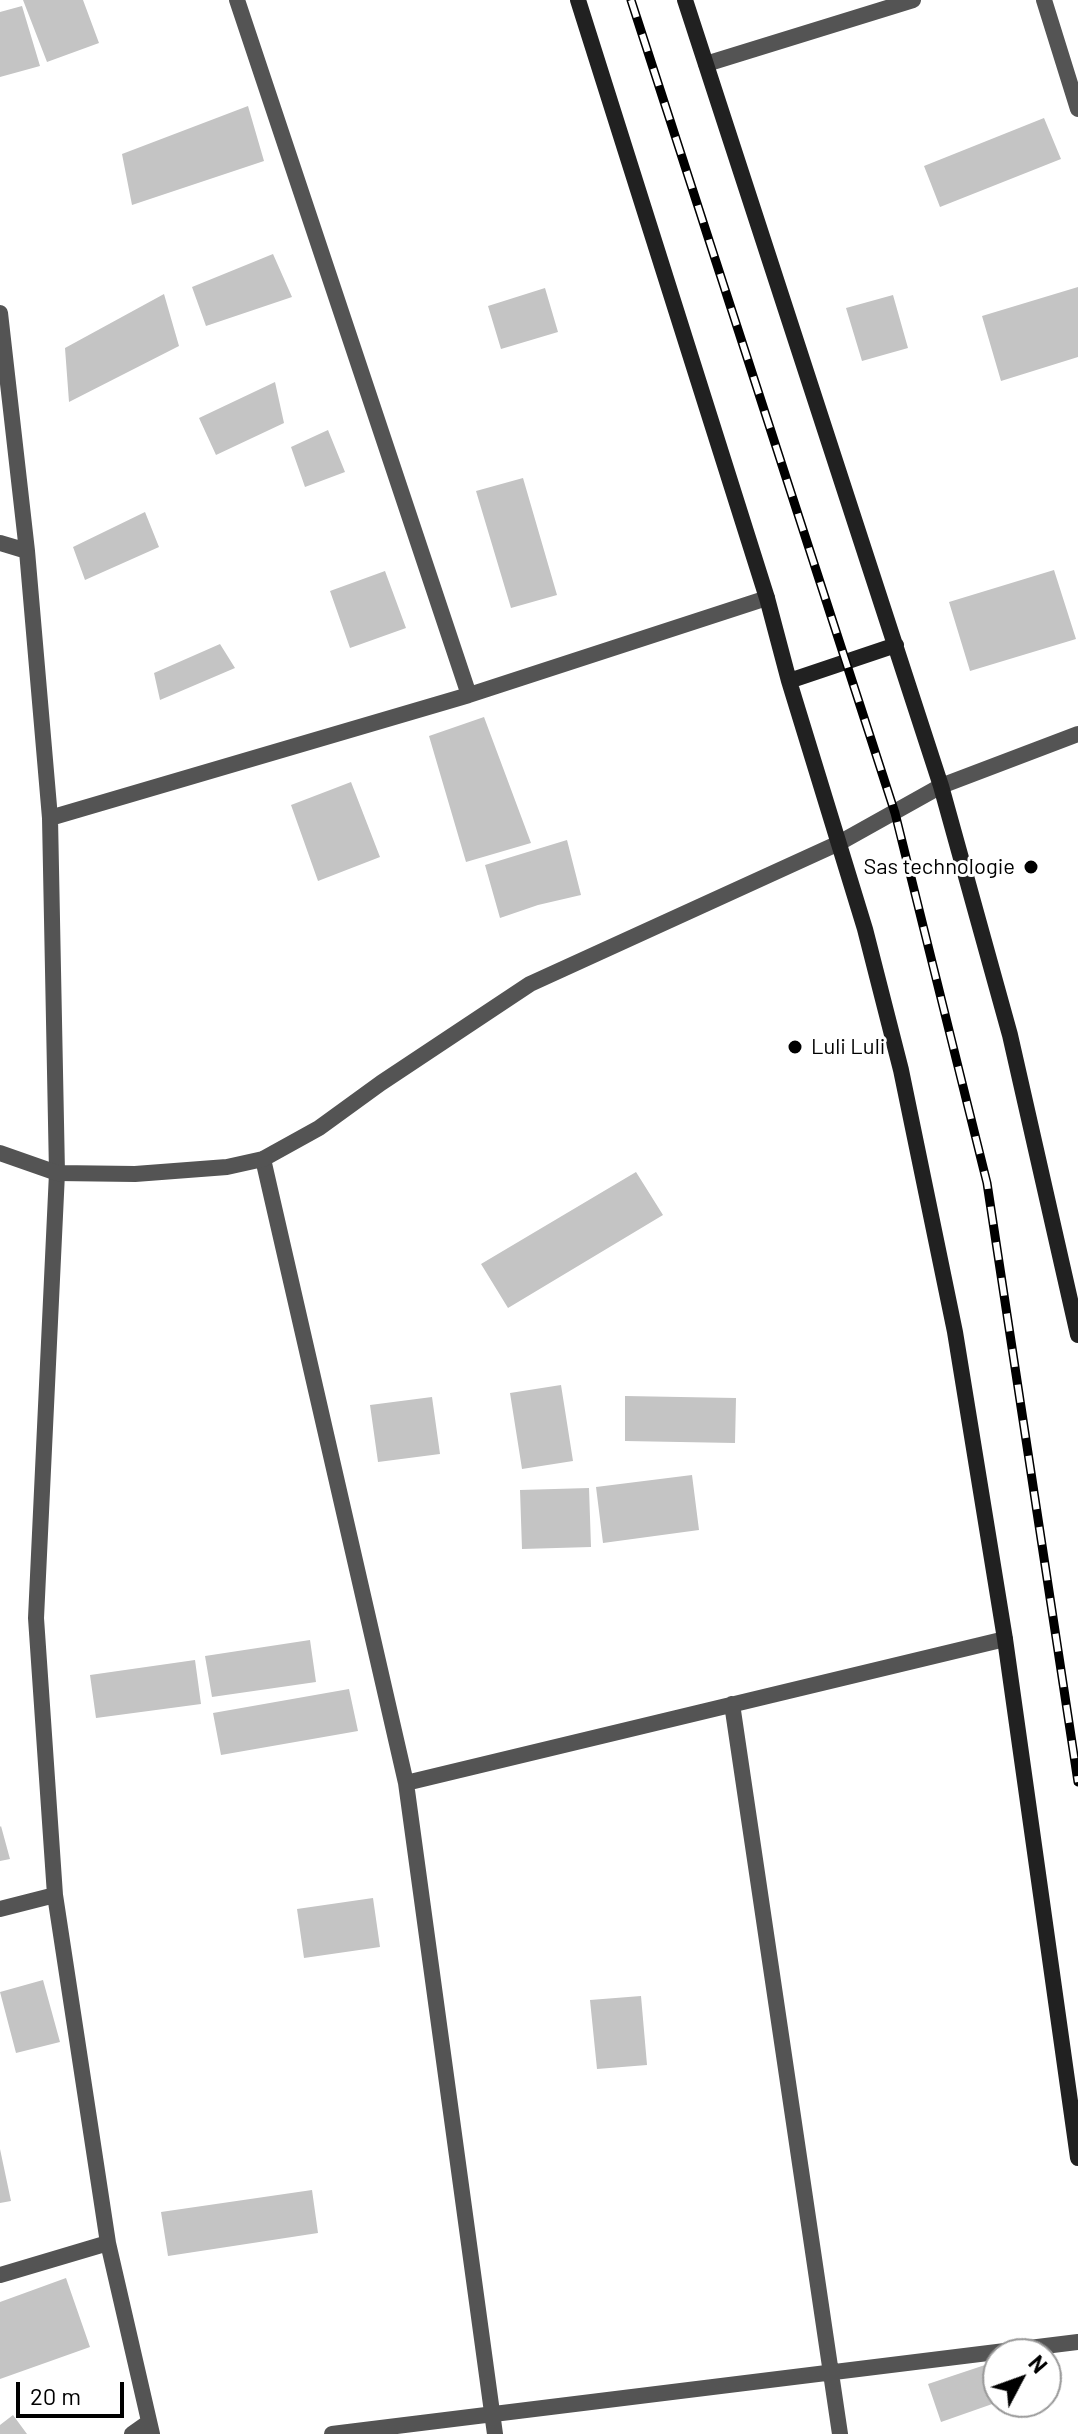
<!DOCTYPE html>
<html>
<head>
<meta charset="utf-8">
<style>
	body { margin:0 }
	#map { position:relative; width:1078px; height:2434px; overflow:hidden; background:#fff; font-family:Barlow,sans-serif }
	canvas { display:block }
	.north { position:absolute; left:982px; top:2338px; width:80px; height:80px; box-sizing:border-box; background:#fff; border:2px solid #999; border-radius:50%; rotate:49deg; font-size:22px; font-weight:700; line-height:32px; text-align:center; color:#000 }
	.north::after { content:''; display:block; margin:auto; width:28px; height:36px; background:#000; clip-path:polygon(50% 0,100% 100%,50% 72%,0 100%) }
	.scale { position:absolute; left:16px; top:2382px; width:108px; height:36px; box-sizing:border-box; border:4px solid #000; border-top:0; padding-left:10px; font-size:24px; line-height:28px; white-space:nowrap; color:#000; -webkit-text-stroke:6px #fff; paint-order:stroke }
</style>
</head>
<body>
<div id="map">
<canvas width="1078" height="2434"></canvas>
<div class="north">N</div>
<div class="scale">20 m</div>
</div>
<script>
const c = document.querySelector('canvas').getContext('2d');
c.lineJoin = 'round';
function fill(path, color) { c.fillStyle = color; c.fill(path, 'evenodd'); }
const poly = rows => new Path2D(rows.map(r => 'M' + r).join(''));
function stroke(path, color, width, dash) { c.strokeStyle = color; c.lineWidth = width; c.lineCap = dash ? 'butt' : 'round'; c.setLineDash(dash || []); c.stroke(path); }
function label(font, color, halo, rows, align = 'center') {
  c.font = font + ' Barlow,sans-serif'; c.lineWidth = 6; c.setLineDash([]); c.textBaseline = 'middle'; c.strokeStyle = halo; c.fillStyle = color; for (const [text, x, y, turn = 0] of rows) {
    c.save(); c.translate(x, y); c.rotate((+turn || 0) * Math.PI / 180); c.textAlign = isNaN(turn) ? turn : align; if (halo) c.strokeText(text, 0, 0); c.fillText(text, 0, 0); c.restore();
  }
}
fill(poly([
	[23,0,83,0,99,43,47,62],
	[22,6,40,66,0,77,0,12],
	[248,106,264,161,132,205,122,154],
	[1044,118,1061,159,940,207,924,166],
	[273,254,292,297,206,326,192,287],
	[1078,287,1078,357,1001,381,982,316],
	[545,288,558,332,501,349,488,306],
	[164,294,179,346,69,402,65,348],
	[893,295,908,348,862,361,846,308],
	[275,382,284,423,216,455,199,418],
	[328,430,345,472,305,487,291,447],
	[523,478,557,595,511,608,476,491],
	[145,512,159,547,85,580,73,547],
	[1054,570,1076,639,970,671,949,602],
	[385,571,406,628,350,648,330,591],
	[220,644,235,668,160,700,154,673],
	[484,717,531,843,466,862,429,736],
	[351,782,380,857,318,881,291,805],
	[567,840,581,895,538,905,500,918,485,865],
	[636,1172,663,1215,508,1308,481,1264],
	[561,1385,573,1461,522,1469,510,1393],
	[625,1396,736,1398,735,1443,625,1441],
	[432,1397,440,1454,378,1462,370,1405],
	[692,1475,699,1530,603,1543,596,1487],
	[589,1488,591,1547,522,1549,520,1490],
	[310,1640,316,1682,212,1697,205,1656],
	[195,1660,201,1704,96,1718,90,1675],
	[349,1689,358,1731,221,1755,213,1713],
	[1,1826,10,1859,0,1861,0,1827],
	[373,1898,380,1947,304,1958,297,1909],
	[43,1980,60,2042,16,2053,0,1992],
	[641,1996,647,2065,597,2069,590,2000],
	[0,2149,11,2201,0,2203],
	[312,2190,318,2233,168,2256,161,2212],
	[66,2278,90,2347,0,2379,0,2302],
	[988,2364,998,2395,998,2402,941,2422,928,2384],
	[13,2415,27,2434,0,2434,0,2425]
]), '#c4c4c4');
stroke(poly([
	[237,0,469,695],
	[1044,0,1078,109],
	[706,64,913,0],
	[0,313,27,551,50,818,57,1173,36,1618,55,1895,108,2243,152,2434],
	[0,543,27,551],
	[50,818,469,695,767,598],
	[263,1159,406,1783,495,2434],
	[732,1704,840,2434],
	[406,1783,1005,1639],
	[0,1909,55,1895],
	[0,2275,108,2243],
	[132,2434,149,2422],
	[332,2434,1078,2342]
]), '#545454', 16);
stroke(poly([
	[0,1153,57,1173,135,1174,227,1167,263,1159,319,1128,381,1083,530,984,839,843,941,786,1078,734]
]), '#545454', 16);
stroke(poly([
	[578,0,767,598,789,681,865,929,901,1070,955,1332,1005,1639,1078,2158],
	[685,0,941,786,1010,1035,1078,1335],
	[789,681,896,645]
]), '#212121', 16);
const rail = poly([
	[631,0,895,813,987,1183,1078,1782]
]);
stroke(rail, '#000', 9);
stroke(rail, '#fff', 6, [18]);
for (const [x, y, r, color] of [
	[1031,867,8,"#000"],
	[795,1047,8,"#000"]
]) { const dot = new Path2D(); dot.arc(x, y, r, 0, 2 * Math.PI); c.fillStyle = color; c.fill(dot); stroke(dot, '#fff', 3); }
label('22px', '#000', '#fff', [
	["Sas technologie",1015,867],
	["Luli Luli",811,1047,"left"]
], 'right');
</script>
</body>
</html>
